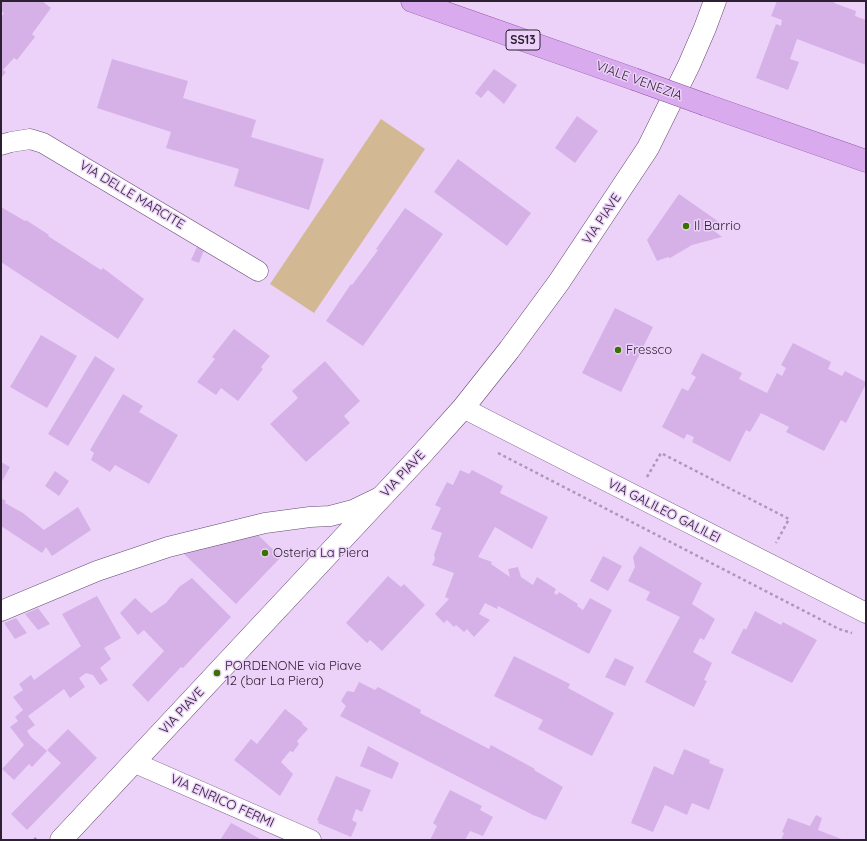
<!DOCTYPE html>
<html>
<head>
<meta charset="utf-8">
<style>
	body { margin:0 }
	#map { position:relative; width:867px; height:841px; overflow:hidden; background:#ecd2f9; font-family:Quicksand,sans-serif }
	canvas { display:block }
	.frame { position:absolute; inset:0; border:2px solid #2d2032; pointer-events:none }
</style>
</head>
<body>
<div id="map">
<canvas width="867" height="841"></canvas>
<div class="frame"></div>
</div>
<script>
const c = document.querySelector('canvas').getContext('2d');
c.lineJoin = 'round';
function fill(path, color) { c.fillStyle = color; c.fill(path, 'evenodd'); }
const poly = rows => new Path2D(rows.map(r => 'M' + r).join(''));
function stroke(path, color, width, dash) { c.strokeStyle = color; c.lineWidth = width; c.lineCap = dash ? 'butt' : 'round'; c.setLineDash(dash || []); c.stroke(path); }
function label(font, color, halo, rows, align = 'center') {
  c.font = font + ' Quicksand,sans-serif'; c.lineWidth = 3; c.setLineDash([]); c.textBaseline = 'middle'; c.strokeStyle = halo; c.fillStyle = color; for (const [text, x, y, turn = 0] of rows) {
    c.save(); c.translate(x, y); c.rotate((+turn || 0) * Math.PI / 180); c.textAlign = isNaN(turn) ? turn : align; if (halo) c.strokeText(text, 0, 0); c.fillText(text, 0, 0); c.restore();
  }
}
fill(poly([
	[381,119,425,149,314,313,270,284]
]), '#d3b894');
fill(poly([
	[1,1,42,1,51,8,32,34,35,37,17,60,14,58,3,70,6,72,1,78,1,17,4,13,1,11],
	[777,1,835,1,834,3,856,11,855,16,866,20,866,65,797,39,790,59,799,62,788,90,756,78,776,24,781,26,782,20,771,16],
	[112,59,188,81,183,98,256,120,251,137,324,159,309,210,234,186,239,169,166,148,171,132,97,108],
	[494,69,517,85,504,104,488,90,481,98,475,93],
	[577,116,598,131,575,163,555,148],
	[458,159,531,213,507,246,434,192],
	[679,194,719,222,713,230,722,237,692,245,670,258,668,257,657,261,647,240],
	[1,207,25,221,26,220,49,235,48,236,101,270,103,268,144,299,118,339,1,262],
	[405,208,443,234,363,346,326,321,351,284,352,285,378,250,376,249],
	[197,247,204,250,199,263,191,260],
	[615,308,653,327,621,392,582,373],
	[234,329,270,356,261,367,263,369,238,401,221,388,216,395,197,382,215,359,212,357],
	[41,335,77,356,47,408,10,387],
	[793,343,831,362,828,369,842,376,845,371,866,382,866,384,846,423,841,420,824,451,786,432,789,427,761,413,750,432,746,430,730,462,692,442,694,437,687,434,684,439,662,427,682,388,688,391,696,377,691,374,702,353,742,373,739,379,767,393,777,373,782,376,786,368,781,365],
	[95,356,115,369,68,446,48,434],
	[325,361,360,401,344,416,350,423,306,462,270,424,298,398,292,391],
	[123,394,143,406,139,412,178,435,149,484,115,465,110,472,91,460,94,453,90,450],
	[1,462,10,467,1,483],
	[460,470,469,474,472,470,503,486,500,493,548,517,532,549,495,527,478,557,492,562,491,564,510,577,508,569,518,567,521,577,533,585,537,577,556,589,554,593,557,595,559,592,578,604,577,606,583,610,590,598,612,610,589,654,498,606,497,609,485,603,479,614,490,620,474,637,467,629,464,632,456,625,454,627,447,620,444,623,435,614,449,599,445,597,454,573,432,565,435,559,434,555,442,533,431,529,441,508,435,505,447,482,453,485],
	[55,471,69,481,59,496,45,486],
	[1,498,6,501,5,503,23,513,44,530,78,507,91,530,52,556,46,547,42,553,1,526],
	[258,535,281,557,236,604,183,553],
	[640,546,702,583,692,604,715,619,704,640,700,638,693,652,712,663,704,680,707,681,694,707,645,682,680,617,646,600,650,592,628,581,635,567,633,557],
	[603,556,622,566,608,591,590,581],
	[388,576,401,587,404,584,425,605,382,651,370,640,367,643,346,623],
	[192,578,231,617,183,668,181,667,148,702,132,685,164,651,144,630,138,635,120,613,135,598,151,613,166,603,179,587],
	[97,596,121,638,104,648,111,659,100,668,108,680,100,685,93,675,86,673,79,678,85,687,70,698,64,689,28,716,35,725,27,731,31,737,47,751,32,767,29,764,14,780,2,769,24,745,10,727,18,721,15,717,23,710,13,697,23,690,19,684,31,675,34,680,81,646,62,614],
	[38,608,50,624,38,630,25,614],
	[755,611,781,625,783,622,817,640,792,683,731,653,744,628,746,630],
	[16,618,27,633,15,639,4,623],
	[514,656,570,684,568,688,614,713,592,756,538,729,543,720,494,696],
	[615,658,634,667,625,686,605,677],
	[359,682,375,690,378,687,421,710,420,713,489,749,491,745,535,769,534,770,563,787,546,820,533,815,340,716,346,706,341,701,347,691,354,692],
	[285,709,303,723,302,724,308,729,297,741,299,744,293,752,290,751,281,762,293,774,280,796,234,760,251,739,257,744],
	[68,729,97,758,27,830,11,814,61,763,47,750],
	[368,746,399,763,392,779,360,766],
	[684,749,710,760,709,763,724,769,709,810,692,803,687,815,665,805,653,832,631,823,654,766,673,775],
	[336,776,371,790,362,812,356,809,352,820,357,823,351,837,318,823,319,821,317,820],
	[450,790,482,806,480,810,493,817,483,836,470,831,465,840,430,840,437,826,433,823],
	[816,815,822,818,818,830,844,840,781,840,784,833,782,832,788,818,810,826],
	[231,823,235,825,262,840,220,840]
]), '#d5b1e7');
const minor = poly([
	[1,145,11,142,30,139,43,143,258,271],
	[463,408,866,613],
	[1,611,97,571,168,547,265,523,310,517,330,516,353,510,380,497],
	[133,762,311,840]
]);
const tertiary = poly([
	[61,840,420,456,463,408,509,350,559,282,648,148,689,65,705,28,715,1]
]);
const primary = poly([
	[412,1,634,79],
	[706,105,866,161]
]);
stroke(minor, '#644871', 21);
stroke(tertiary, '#644871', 23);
stroke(primary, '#8c55a4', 23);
stroke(poly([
	[498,453,839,629,852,633],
	[647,477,661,453,789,519,776,543],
	[34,840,38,836]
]), '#ad97b7', 2.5, [3, 3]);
stroke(minor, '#fff', 20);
stroke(tertiary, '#fff', 22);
stroke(primary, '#d9aaed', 22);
const primaryBridge = poly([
	[634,79,706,105]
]);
stroke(primaryBridge, '#8c55a4', 23, []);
stroke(primaryBridge, '#d9aaed', 22);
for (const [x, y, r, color] of [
	[686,226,4,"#3a7200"],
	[618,350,4,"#3a7200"],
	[265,553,4,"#3a7200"],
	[217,673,4,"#3a7200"]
]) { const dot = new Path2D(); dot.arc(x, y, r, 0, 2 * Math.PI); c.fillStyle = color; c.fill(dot); stroke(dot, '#ecd2f9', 1.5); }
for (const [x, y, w] of [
	[523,40,34]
]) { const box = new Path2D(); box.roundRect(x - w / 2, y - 10, w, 20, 3); c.fillStyle = '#ecd2f9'; c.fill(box); stroke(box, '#2d2032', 1); }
label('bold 12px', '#2d2032', null, [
	["SS13",523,40]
]);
label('13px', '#2d2032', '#ecd2f9', [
	["VIALE VENEZIA",639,81,20],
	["VIA DELLE MARCITE",132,195,31],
	["VIA PIAVE",602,219,-56],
	["VIA PIAVE",403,474,-47],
	["VIA GALILEO GALILEI",664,511,27],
	["VIA PIAVE",182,711,-47],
	["VIA ENRICO FERMI",222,801,24]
]);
label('13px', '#2d2032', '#ecd2f9', [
	["Il Barrio",694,226],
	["Fressco",626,350],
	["Osteria La Piera",273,553],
	["PORDENONE via Piave",225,666],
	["12 (bar La Piera)",225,681]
], 'left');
</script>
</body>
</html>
